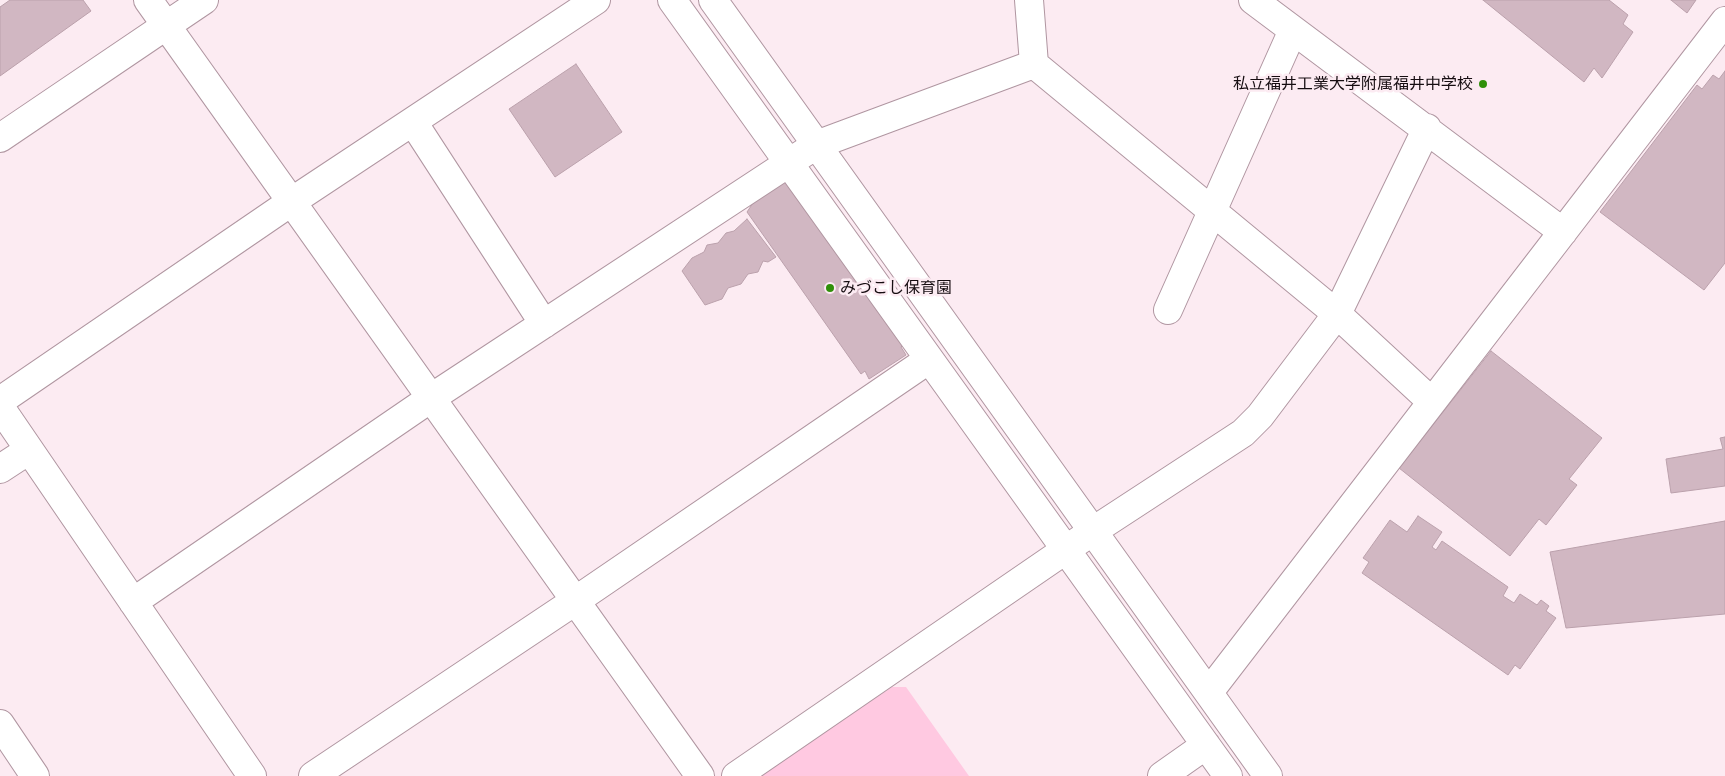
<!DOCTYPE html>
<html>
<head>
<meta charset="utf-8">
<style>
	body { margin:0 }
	canvas { display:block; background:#fcebf2 }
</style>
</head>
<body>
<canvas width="1725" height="776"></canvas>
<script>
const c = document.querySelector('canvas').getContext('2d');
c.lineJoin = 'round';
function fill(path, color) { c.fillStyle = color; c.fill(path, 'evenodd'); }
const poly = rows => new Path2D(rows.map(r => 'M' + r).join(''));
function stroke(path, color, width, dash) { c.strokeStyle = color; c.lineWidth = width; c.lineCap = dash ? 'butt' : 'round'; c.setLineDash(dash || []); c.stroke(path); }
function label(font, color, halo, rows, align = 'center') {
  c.font = font + ' Literata,"Noto Sans JP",serif'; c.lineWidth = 5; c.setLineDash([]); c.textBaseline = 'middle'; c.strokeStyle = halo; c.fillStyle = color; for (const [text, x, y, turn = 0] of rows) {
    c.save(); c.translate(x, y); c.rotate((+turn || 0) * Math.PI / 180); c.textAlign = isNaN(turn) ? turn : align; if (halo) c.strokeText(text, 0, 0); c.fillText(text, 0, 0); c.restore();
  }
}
fill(poly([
	[892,687,906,687,969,776,759,776]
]), '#ffc9e1');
const building = poly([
	[10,0,83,0,91,11,0,76,0,7,10,0],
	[1483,0,1609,0,1628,15,1623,24,1633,32,1602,78,1594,68,1584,82,1483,0],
	[1671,0,1696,0,1687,13,1671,0],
	[576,64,622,132,555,177,509,109,576,64],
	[1725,71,1725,263,1704,290,1600,212,1697,85,1702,89,1713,75,1719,79,1725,71],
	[780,182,793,183,905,343,901,347,906,355,869,379,865,371,861,374,747,212,755,200,780,182],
	[747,219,776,257,768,262,763,261,758,272,748,274,741,284,728,288,722,299,705,305,682,271,692,258,704,252,707,245,718,243,726,233,734,231,747,219],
	[1491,351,1602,438,1569,479,1577,485,1546,525,1539,519,1510,556,1399,468,1491,351],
	[1725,437,1725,486,1671,493,1666,459,1723,449,1720,438,1725,437],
	[1418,516,1442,532,1432,547,1436,550,1442,541,1508,587,1503,596,1514,603,1520,594,1537,605,1541,600,1549,606,1546,611,1556,618,1520,669,1515,665,1508,675,1362,573,1369,562,1363,558,1390,520,1407,532,1418,516],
	[1725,521,1725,614,1566,628,1550,552,1725,521]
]);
fill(building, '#d1b7c2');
stroke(building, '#bba1ac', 1);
const minor = poly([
	[148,0,700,776],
	[672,0,1228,776],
	[713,0,1268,776],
	[1029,0,1034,64,1337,314,1432,402],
	[1253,0,1563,232],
	[413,122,544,324],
	[0,138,204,0],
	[1168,310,1293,30],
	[0,401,291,202,596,0],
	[0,407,252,776],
	[0,469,29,450],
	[133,602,431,398,816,145,1034,64],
	[1209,692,1725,21],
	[0,724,35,776],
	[313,776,575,601,928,360],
	[736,776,1093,531,1243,433,1260,416,1337,314,1427,128],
	[1162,776,1206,745]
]);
stroke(minor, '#b096a1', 30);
stroke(minor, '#fff', 28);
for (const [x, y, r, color] of [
	[1483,84,5,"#2f9009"],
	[830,288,5,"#2f9009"]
]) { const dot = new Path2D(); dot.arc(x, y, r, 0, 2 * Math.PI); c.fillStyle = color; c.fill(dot); stroke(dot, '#fcebf2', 2); }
label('16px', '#160d11', '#fcebf2', [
	["私立福井工業大学附属福井中学校",1473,84],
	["みづこし保育園",840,288,"left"]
], 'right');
</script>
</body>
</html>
